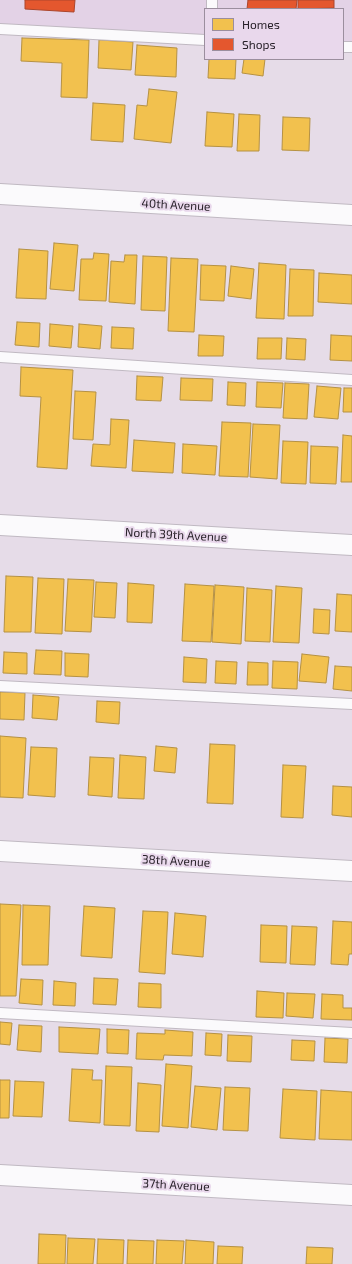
<!DOCTYPE html>
<html>
<head>
<meta charset="utf-8">
<style>
	body { margin:0 }
	#map { position:relative; width:352px; height:1264px; overflow:hidden; background:#e6dce8; font-family:"Exo 2",sans-serif }
	canvas { display:block }
	.legend { position:absolute; left:204px; top:8px; width:140px; height:52px; box-sizing:border-box; background:#e9d8ec; border:1px solid #9b8e9e; margin:0; padding:5px 7px; list-style:none; font-size:12px; color:#272028 }
	.legend li { display:flex; align-items:center; gap:8px; height:20px }
	.legend b { width:20px; border:1px solid #9b8e9e }
</style>
</head>
<body>
<div id="map">
<canvas width="352" height="1264"></canvas>
<ul class="legend">
<li><b style="height:11px;background:#f2c14e"></b>Homes</li>
<li><b style="height:11px;background:#e4572e"></b>Shops</li>
</ul>
</div>
<script>
const c = document.querySelector('canvas').getContext('2d');
c.lineJoin = 'round';
function fill(path, color) { c.fillStyle = color; c.fill(path, 'evenodd'); }
const poly = rows => new Path2D(rows.map(r => 'M' + r).join(''));
function stroke(path, color, width, dash) { c.strokeStyle = color; c.lineWidth = width; c.lineCap = dash ? 'butt' : 'round'; c.setLineDash(dash || []); c.stroke(path); }
function label(font, color, halo, rows, align = 'center') {
  c.font = font + ' "Exo 2",sans-serif'; c.lineWidth = 4; c.setLineDash([]); c.textBaseline = 'middle'; c.strokeStyle = halo; c.fillStyle = color; for (const [text, x, y, turn = 0] of rows) {
    c.save(); c.translate(x, y); c.rotate((+turn || 0) * Math.PI / 180); c.textAlign = isNaN(turn) ? turn : align; if (halo) c.strokeText(text, 0, 0); c.fillText(text, 0, 0); c.restore();
  }
}
fill(poly([
	[0,0,352,0,352,47,343,47,343,9,205,9,205,40,0,29]
]), '#e3d2e6');
const homes = poly([
	[22,38,89,40,87,98,61,97,62,63,21,61,22,38],
	[99,40,133,42,131,70,98,68,99,40],
	[137,45,177,48,176,77,135,75,137,45],
	[209,59,236,59,235,79,208,78,209,59],
	[244,59,265,59,263,76,242,73,244,59],
	[149,89,177,92,171,143,134,139,137,105,147,106,149,89],
	[93,103,125,105,123,142,91,140,93,103],
	[207,112,234,114,232,147,205,146,207,112],
	[239,114,260,115,259,151,237,151,239,114],
	[283,117,310,118,309,151,282,150,283,117],
	[54,243,78,245,74,291,50,289,54,243],
	[19,249,48,251,46,299,16,298,19,249],
	[94,253,109,254,106,301,79,300,81,259,93,259,94,253],
	[125,255,137,255,135,304,109,302,111,261,124,262,125,255],
	[143,256,167,257,165,311,141,310,143,256],
	[171,258,198,259,194,332,168,331,171,258],
	[259,263,286,265,284,319,256,318,259,263],
	[201,265,226,266,224,301,200,300,201,265],
	[231,266,254,269,251,299,228,296,231,266],
	[290,269,314,270,313,316,288,316,290,269],
	[319,273,352,275,352,304,318,302,319,273],
	[17,322,40,323,39,347,15,345,17,322],
	[50,324,73,326,71,348,49,346,50,324],
	[79,324,102,326,100,349,78,347,79,324],
	[112,327,134,328,133,349,111,348,112,327],
	[199,335,224,336,223,356,198,356,199,335],
	[331,335,352,336,352,361,330,360,331,335],
	[258,338,282,338,281,359,257,359,258,338],
	[287,338,306,339,305,360,286,359,287,338],
	[21,367,73,370,67,469,37,467,41,397,20,396,21,367],
	[137,376,163,377,161,401,136,400,137,376],
	[181,378,213,379,212,401,180,400,181,378],
	[228,382,246,383,245,406,227,405,228,382],
	[257,382,283,383,281,408,256,407,257,382],
	[285,383,309,384,307,419,283,418,285,383],
	[317,386,341,388,338,419,314,417,317,386],
	[344,388,352,388,352,412,343,412,344,388],
	[75,391,96,392,93,440,73,439,75,391],
	[111,419,129,420,126,468,91,466,93,444,110,445,111,419],
	[222,422,251,423,248,477,219,476,222,422],
	[253,424,280,425,277,479,250,477,253,424],
	[343,435,352,436,352,482,341,482,343,435],
	[134,440,175,443,173,473,132,471,134,440],
	[283,441,308,442,306,484,281,483,283,441],
	[183,444,217,446,215,475,182,473,183,444],
	[311,446,338,447,336,484,310,483,311,446],
	[6,576,33,577,31,632,4,632,6,576],
	[38,578,64,579,62,634,35,633,38,578],
	[68,579,94,580,91,632,65,631,68,579],
	[96,582,117,583,115,618,94,617,96,582],
	[128,583,154,585,152,623,127,622,128,583],
	[185,584,214,586,211,642,182,641,185,584],
	[215,585,244,587,241,644,212,642,215,585],
	[276,586,302,588,299,643,273,642,276,586],
	[247,588,272,590,270,642,245,641,247,588],
	[337,594,352,595,352,632,335,631,337,594],
	[314,609,330,610,329,634,313,633,314,609],
	[36,650,62,651,61,675,34,674,36,650],
	[4,652,27,653,27,674,3,673,4,652],
	[65,653,89,654,88,677,65,676,65,653],
	[302,654,329,657,326,683,299,681,302,654],
	[184,657,207,659,206,683,183,682,184,657],
	[216,661,237,662,236,684,215,683,216,661],
	[273,661,298,662,297,689,272,688,273,661],
	[248,662,268,663,268,685,247,685,248,662],
	[335,666,352,667,352,691,333,689,335,666],
	[0,692,25,693,24,720,0,719,0,692],
	[33,695,59,697,57,720,32,718,33,695],
	[97,701,120,702,119,724,96,722,97,701],
	[0,736,26,738,23,798,0,797,0,736],
	[210,744,235,745,233,804,207,803,210,744],
	[156,746,177,748,175,773,154,771,156,746],
	[31,747,57,748,55,797,28,795,31,747],
	[120,755,146,757,144,799,118,798,120,755],
	[90,757,114,758,112,797,88,795,90,757],
	[283,765,306,766,303,818,281,817,283,765],
	[333,786,352,787,352,817,332,815,333,786],
	[0,904,21,905,16,996,0,996,0,904],
	[23,905,50,906,48,965,22,965,23,905],
	[84,906,115,908,112,958,81,956,84,906],
	[143,911,168,912,165,974,139,972,143,911],
	[175,913,206,916,203,957,172,954,175,913],
	[333,921,352,922,352,954,349,954,348,965,331,964,333,921],
	[261,925,287,926,286,963,260,962,261,925],
	[292,926,317,927,315,965,290,964,292,926],
	[94,978,118,979,116,1005,93,1004,94,978],
	[21,979,43,980,42,1005,19,1003,21,979],
	[54,981,76,983,75,1006,53,1005,54,981],
	[139,983,161,984,161,1008,138,1007,139,983],
	[257,991,284,993,283,1018,256,1017,257,991],
	[287,993,315,994,313,1018,286,1016,287,993],
	[322,994,343,995,343,1008,352,1008,352,1020,321,1019,322,994],
	[0,1022,12,1023,10,1045,0,1044,0,1022],
	[19,1025,42,1026,41,1052,17,1050,19,1025],
	[59,1027,100,1029,98,1054,59,1052,59,1027],
	[107,1029,129,1030,128,1054,107,1053,107,1029],
	[165,1030,193,1032,192,1056,164,1055,163,1060,136,1059,137,1033,165,1034,165,1030],
	[206,1033,222,1034,221,1056,205,1055,206,1033],
	[228,1035,252,1036,251,1062,227,1061,228,1035],
	[325,1038,348,1039,347,1063,324,1062,325,1038],
	[292,1040,315,1041,314,1061,291,1060,292,1040],
	[166,1064,192,1066,188,1128,162,1126,166,1064],
	[106,1066,132,1067,130,1126,104,1125,106,1066],
	[72,1069,93,1070,92,1080,102,1080,100,1123,69,1121,72,1069],
	[0,1080,10,1080,9,1118,0,1118,0,1080],
	[15,1081,44,1082,42,1117,13,1116,15,1081],
	[138,1083,161,1085,159,1132,136,1131,138,1083],
	[195,1086,221,1088,217,1130,191,1127,195,1086],
	[225,1087,250,1088,248,1131,223,1130,225,1087],
	[283,1089,317,1091,315,1140,280,1138,283,1089],
	[321,1090,352,1092,352,1140,319,1139,321,1090],
	[39,1234,66,1235,65,1264,38,1264,39,1234],
	[68,1238,95,1239,93,1264,67,1264,68,1238],
	[98,1239,124,1240,123,1264,97,1264,98,1239],
	[128,1240,154,1241,153,1264,127,1264,128,1240],
	[157,1240,184,1241,182,1264,156,1264,157,1240],
	[186,1240,214,1242,213,1264,185,1264,186,1240],
	[218,1246,243,1247,242,1264,217,1264,218,1246],
	[307,1247,333,1248,332,1264,306,1264,307,1247]
]);
fill(homes, '#f2c14e');
stroke(homes, '#b59143', 1);
const shops = poly([
	[25,0,75,0,74,12,25,9,25,0],
	[248,0,297,0,296,9,247,9,248,0],
	[298,0,334,0,334,8,298,9,298,0]
]);
fill(shops, '#e4572e');
stroke(shops, '#ab462c', 1);
const service = poly([
	[212,9,212,0],
	[0,29,205,40],
	[343,47,352,47],
	[0,357,352,380],
	[0,686,352,704],
	[0,1013,352,1033]
]);
const minor = poly([
	[0,194,352,215],
	[0,525,352,545],
	[0,851,352,871],
	[0,1175,352,1195]
]);
stroke(service, '#c0b9c2', 12);
stroke(minor, '#c0b9c2', 22);
stroke(service, '#fbfafc', 10);
stroke(minor, '#fbfafc', 20);
label('12px', '#272028', '#e9d8ec', [
	["40th Avenue",176,205,3],
	["North 39th Avenue",176,535,3],
	["38th Avenue",176,861,3],
	["37th Avenue",176,1185,3]
]);
</script>
</body>
</html>
